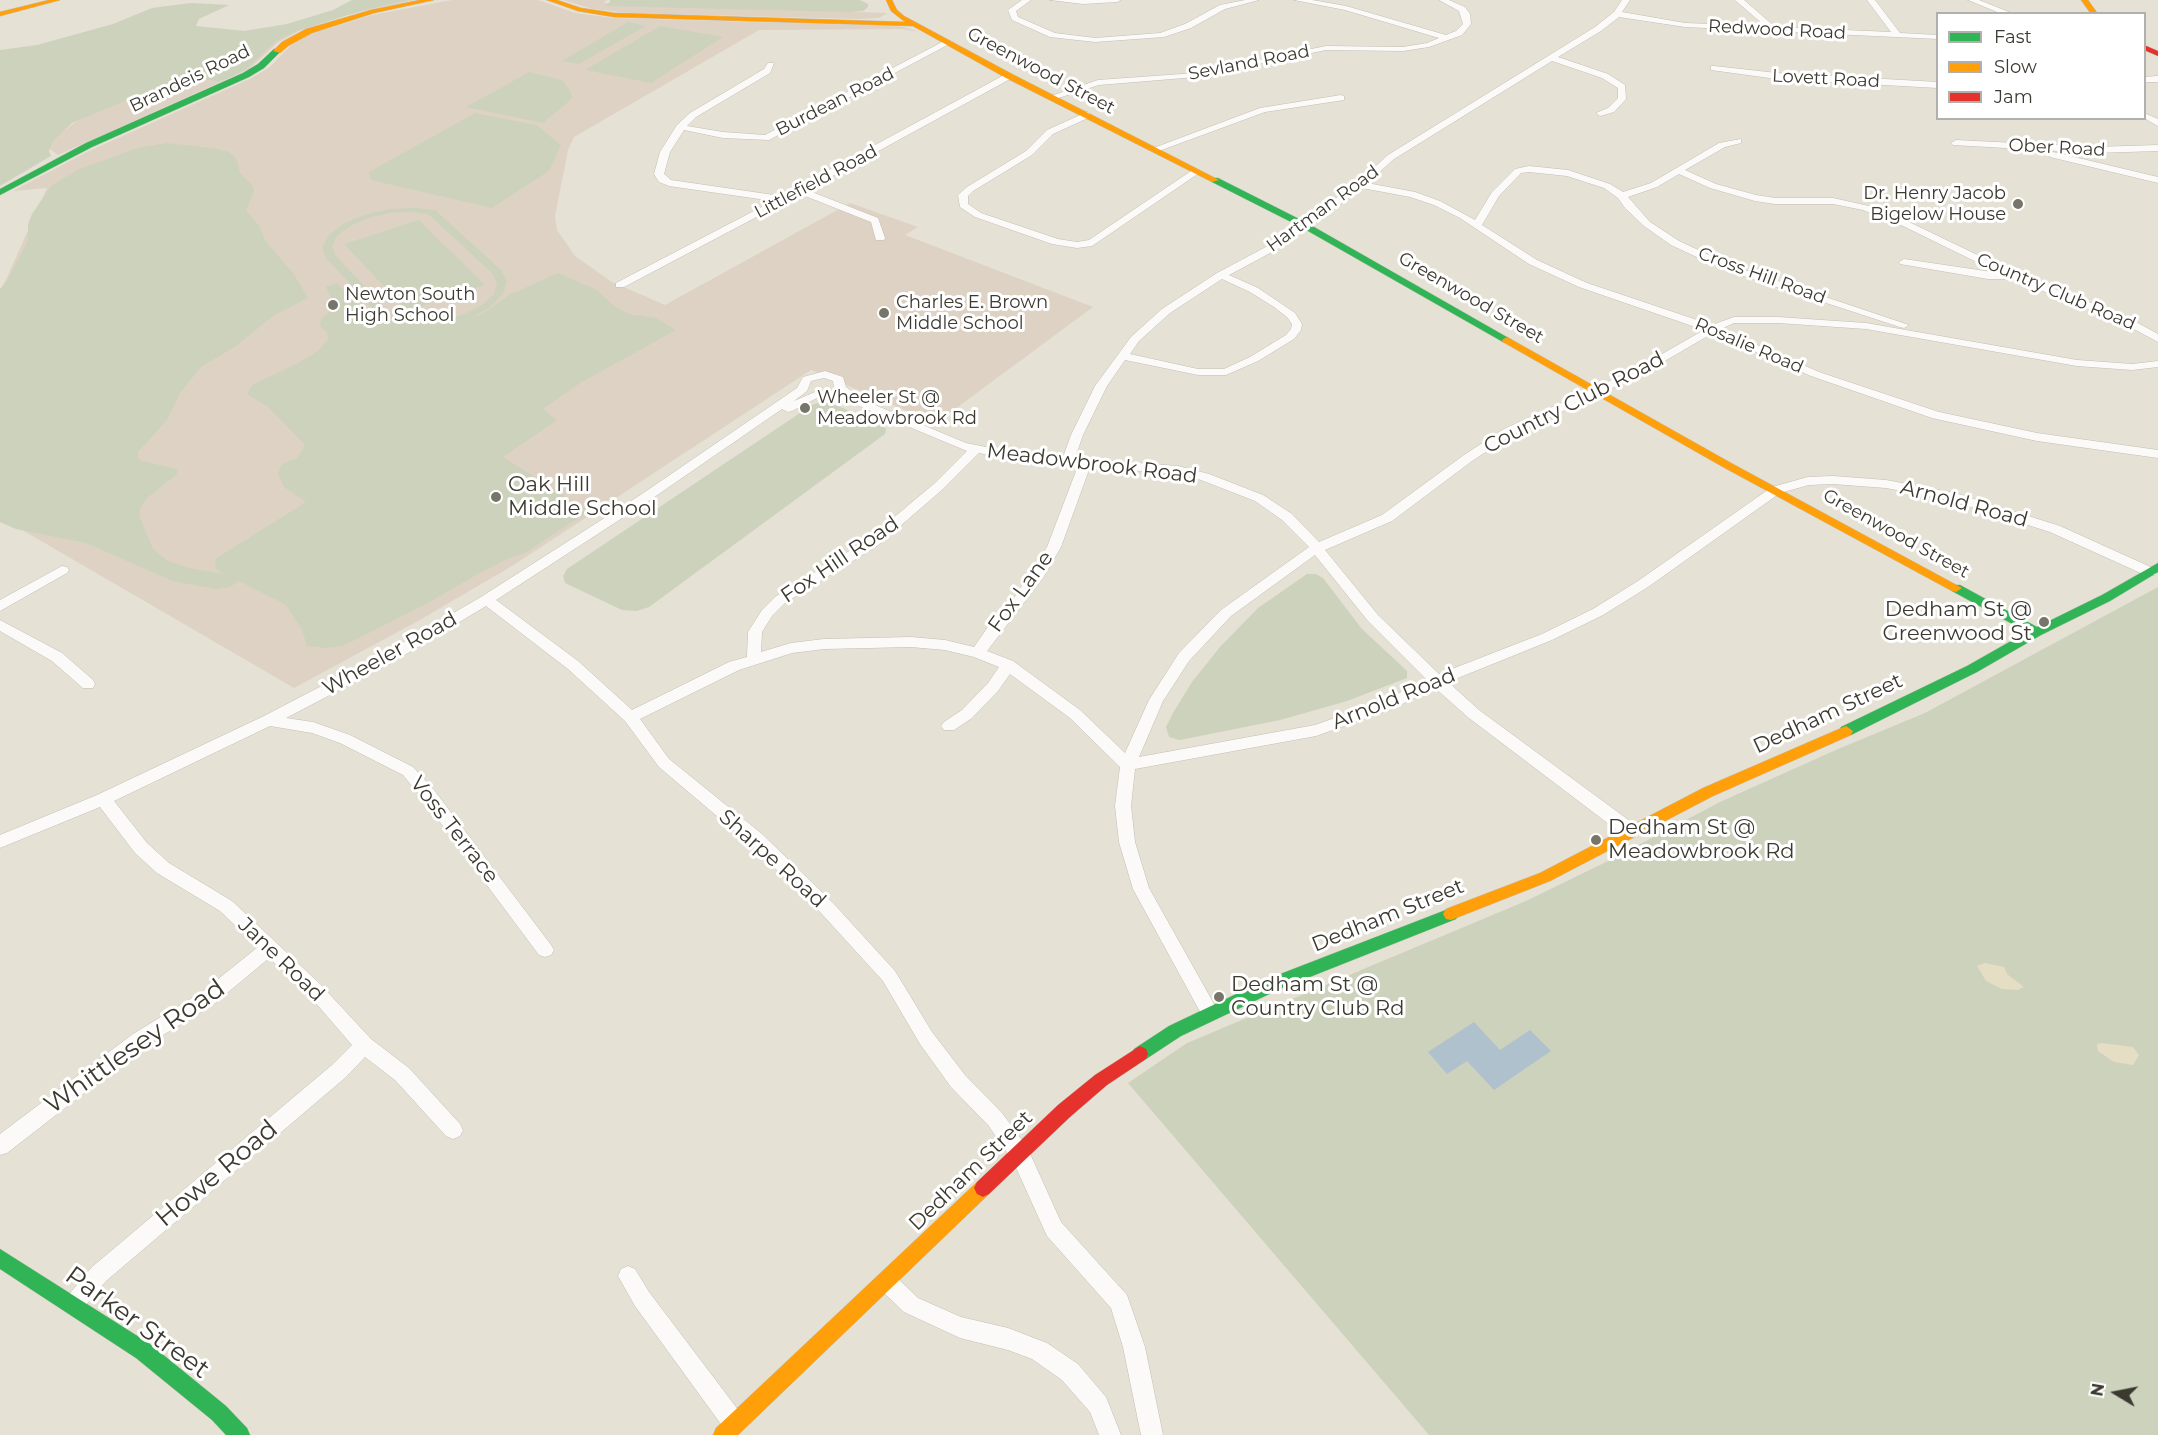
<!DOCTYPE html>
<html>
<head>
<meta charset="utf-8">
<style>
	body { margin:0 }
	#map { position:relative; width:2158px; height:1435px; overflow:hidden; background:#e5e1d4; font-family:Montserrat,sans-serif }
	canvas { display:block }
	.legend { position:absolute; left:1936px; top:12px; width:210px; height:108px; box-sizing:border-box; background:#fff; border:2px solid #b1b0ac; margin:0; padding:8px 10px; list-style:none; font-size:18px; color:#3c3930 }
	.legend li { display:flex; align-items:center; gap:12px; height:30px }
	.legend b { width:30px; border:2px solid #b1b0ac }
	.north { position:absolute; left:2086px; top:1363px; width:60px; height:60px; -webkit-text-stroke:4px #fff; paint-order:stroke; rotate:280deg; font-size:16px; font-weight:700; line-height:24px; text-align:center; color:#3c3930 }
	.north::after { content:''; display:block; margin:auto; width:21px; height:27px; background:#3c3930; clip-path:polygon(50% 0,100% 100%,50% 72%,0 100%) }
</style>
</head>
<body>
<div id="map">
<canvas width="2158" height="1435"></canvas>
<ul class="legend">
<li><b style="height:8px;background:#30b455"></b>Fast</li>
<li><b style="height:8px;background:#ff9f0a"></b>Slow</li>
<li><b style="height:8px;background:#e5322d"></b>Jam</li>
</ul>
<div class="north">N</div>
</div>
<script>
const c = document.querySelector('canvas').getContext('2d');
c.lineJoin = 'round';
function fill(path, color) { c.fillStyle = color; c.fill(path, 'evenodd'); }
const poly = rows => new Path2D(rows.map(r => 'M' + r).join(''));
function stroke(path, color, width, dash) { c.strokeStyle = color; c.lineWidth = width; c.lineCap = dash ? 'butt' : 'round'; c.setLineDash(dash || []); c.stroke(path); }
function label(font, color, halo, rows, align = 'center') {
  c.font = font + ' Montserrat,sans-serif'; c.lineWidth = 6; c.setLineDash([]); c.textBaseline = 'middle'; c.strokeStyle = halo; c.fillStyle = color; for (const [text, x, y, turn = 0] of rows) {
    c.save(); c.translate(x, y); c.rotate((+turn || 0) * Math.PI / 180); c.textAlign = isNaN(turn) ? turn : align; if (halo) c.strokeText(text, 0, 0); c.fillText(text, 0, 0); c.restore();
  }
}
fill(poly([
	[388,0,415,0,342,16,299,31,277,43,249,69,58,155,45,145,93,109,354,6],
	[452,0,538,0,575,13,613,18,889,26,904,27,919,32,902,29,759,30,574,137,568,150,555,216,557,230,575,256,612,282,665,305,850,203,918,227,905,235,1093,307,936,423,811,370,512,566,418,621,294,688,0,517,0,293,47,188,13,191,87,152,252,78,270,67,290,46,308,35,372,15],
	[563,0,607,0,603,3,887,13,879,18,858,19,631,13,593,9]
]), '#ded2c4');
fill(poly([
	[352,0,410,0,368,9,296,31,276,41,245,70,227,79,219,81,202,79,152,95,144,93,72,123,54,140,49,151,51,156,0,186,0,50,37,45,113,24,152,8,191,3,229,5,199,19,196,26,244,31,287,24,333,10],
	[610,0,860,0,868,4,868,7,863,11,851,12,605,6,610,2],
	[628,22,646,26,579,64,562,61],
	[660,26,723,37,651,83,585,70],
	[529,72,562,80,570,90,572,97,568,102,543,123,466,107],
	[475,113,536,125,561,145,549,171,492,208,371,180,369,172],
	[167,143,218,149,229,152,234,156,237,160,240,173,253,186,254,191,246,210,260,227,265,240,293,273,308,298,273,316,236,346,201,367,180,393,167,420,138,452,138,458,142,461,177,469,177,474,147,498,140,509,140,518,153,549,168,561,189,568,224,574,216,569,215,559,306,502,284,487,278,474,281,465,297,458,305,445,268,407,247,394,252,385,298,363,319,350,328,339,327,332,320,326,321,319,330,311,333,302,326,287,337,283,371,318,388,325,326,258,322,248,328,236,343,224,364,215,389,209,414,208,435,210,501,270,507,281,503,294,489,308,471,318,484,313,509,295,558,273,597,290,614,306,629,314,656,318,676,330,580,383,543,409,557,420,503,457,589,511,525,553,509,558,478,574,426,604,343,646,327,648,307,646,302,630,286,605,239,581,230,587,216,589,172,581,86,543,16,529,0,522,0,289,8,279,28,240,28,224,32,214,51,186,77,170,137,148],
	[411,212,428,214,492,273,497,283,494,294,482,305,462,315,439,321,416,323,397,320,336,256,332,246,337,236,350,226,368,218,389,213],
	[419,220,485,285,407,311,344,244],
	[829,402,883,426,886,429,885,434,649,607,637,611,622,610,565,583,563,576,567,569,812,405,820,402],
	[1307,574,1316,574,1323,578,1362,629,1407,671,1407,678,1347,701,1280,720,1180,740,1169,737,1166,727,1173,713,1192,682,1220,647,1258,608],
	[2158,587,2158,1435,1429,1435,1128,1083,1187,1043,1526,901,1608,861,1720,802,1838,749,1925,713]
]), '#cdd2bc');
fill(poly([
	[1985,963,2004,967,2007,974,2024,987,2018,990,2002,989,1986,981,1977,966],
	[2101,1043,2133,1047,2139,1055,2133,1065,2114,1062,2098,1051,2097,1044]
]), '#e5dec4');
fill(poly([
	[1474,1022,1500,1050,1530,1030,1551,1051,1494,1090,1467,1061,1447,1074,1428,1052]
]), '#b0c1ce');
const street = poly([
	[1022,0,1031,0,1016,11,1018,17,1055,33,1095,38,1160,33,1185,24,1220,5,1245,0,1259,0,1225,9,1191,28,1164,37,1095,42,1050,37,1012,20,1008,10,1022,0],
	[1050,0,1121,0,1117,2,1083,4,1050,0],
	[1294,0,1312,0,1346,6,1446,35,1456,31,1463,24,1459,11,1439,0,1449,0,1465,7,1470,14,1471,24,1462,35,1429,47,1403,51,1326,50,1196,77,1099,85,1052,100,1048,97,1098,80,1196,73,1326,46,1403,47,1427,43,1439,38,1345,10,1294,0],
	[1622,0,1630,0,1622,12,1685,23,1765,26,1735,0,1744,0,1775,27,1891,32,1867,0,1875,0,1900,33,1938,35,1938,39,1685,27,1619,17,1601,31,1558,57,1608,74,1625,85,1626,99,1614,112,1600,116,1596,113,1608,108,1618,98,1618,88,1602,78,1552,61,1394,159,1367,183,1415,192,1440,201,1475,220,1492,192,1515,169,1529,166,1568,170,1610,184,1623,192,1651,183,1719,143,1741,139,1741,143,1725,147,1685,170,1716,184,1756,195,1775,198,1833,198,1869,206,1909,222,2019,275,2125,316,2158,334,2158,342,2117,320,2012,279,1988,279,1900,264,1899,262,1904,259,1999,273,1903,226,1863,210,1833,204,1775,204,1755,201,1710,188,1679,174,1657,187,1628,197,1650,222,1679,241,1709,255,1745,270,1909,325,1904,328,1900,327,1737,274,1701,259,1671,245,1644,226,1625,208,1618,198,1604,188,1567,176,1529,172,1521,173,1499,196,1482,225,1537,260,1587,283,1712,325,1734,317,1778,317,1866,323,2077,360,2132,364,2158,361,2158,367,2132,370,2077,366,1866,329,1778,323,1734,323,1721,329,1819,372,1939,412,2037,433,2158,450,2158,458,2037,441,1932,418,1811,376,1713,333,1644,373,1512,435,1472,461,1392,521,1325,550,1378,615,1439,674,1542,634,1593,609,1638,581,1772,487,1808,477,1833,476,1886,480,1955,493,2060,526,2155,569,2157,572,2155,575,2145,575,2050,532,1949,500,1886,488,1833,484,1809,485,1780,493,1648,587,1603,615,1552,640,1448,682,1479,710,1638,827,1640,832,1638,837,1632,838,1626,837,1469,718,1435,688,1392,709,1316,736,1135,769,1131,806,1135,842,1149,888,1219,1013,1216,1019,1210,1021,1204,1019,1133,889,1119,842,1115,806,1120,767,1070,718,1010,674,998,691,972,718,954,730,944,730,941,726,944,722,962,710,988,683,999,667,974,657,945,650,911,647,824,649,792,653,739,670,640,719,669,759,762,834,833,903,895,971,932,1032,965,1075,1002,1113,1027,1147,1061,1222,1127,1295,1145,1347,1163,1435,1141,1435,1123,1347,1111,1308,1047,1236,1013,1161,988,1125,951,1087,920,1044,883,981,821,913,750,844,659,767,625,721,568,669,486,606,393,662,286,718,313,722,350,735,413,767,434,790,551,945,554,950,551,955,545,957,539,955,422,798,403,775,340,743,312,733,270,726,114,801,147,843,169,863,232,901,320,984,371,1039,409,1068,460,1124,463,1130,460,1136,453,1139,446,1136,395,1080,365,1057,346,1077,106,1281,80,1312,73,1316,66,1312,62,1305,66,1298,92,1267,332,1065,352,1045,308,994,269,958,214,1004,145,1046,7,1153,0,1155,0,1134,133,1034,202,992,258,947,220,911,157,873,135,853,100,807,0,848,0,835,97,795,264,716,383,654,481,597,642,494,797,388,803,377,825,371,843,377,846,387,863,400,966,443,1022,454,1063,457,1071,435,1095,386,1131,337,1162,309,1217,273,1279,240,1357,183,1388,155,1595,27,1614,12,1622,0],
	[1362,188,1410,197,1434,205,1460,218,1529,264,1579,287,1704,330,1636,369,1504,429,1464,455,1382,515,1319,542,1292,514,1263,495,1209,474,1178,466,1075,458,1083,435,1107,386,1125,360,1198,375,1226,375,1258,361,1294,339,1301,330,1302,324,1295,313,1258,288,1229,275,1287,244,1362,188],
	[1222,279,1250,292,1274,307,1287,317,1292,324,1291,329,1286,335,1250,357,1224,369,1198,369,1130,354,1139,341,1170,313,1222,279],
	[824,378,833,381,834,388,840,394,829,391,825,392,825,396,854,404,967,451,935,483,867,540,775,597,762,610,748,632,747,657,729,662,632,710,578,661,496,600,650,500,782,409,788,412,792,411,819,397,819,393,815,392,794,401,807,391,811,381,824,378],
	[979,453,1022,462,1078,466,1047,547,1010,604,988,627,974,647,945,640,911,637,824,639,791,643,761,652,762,632,772,616,785,603,877,546,943,489,979,453],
	[1090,467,1178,474,1201,480,1255,501,1282,520,1309,547,1221,610,1179,653,1149,700,1125,753,1080,710,1013,661,987,651,1043,578,1061,547,1090,467],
	[1315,555,1368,621,1427,680,1382,701,1315,725,1139,757,1163,701,1189,661,1231,616,1315,555],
	[1968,0,1979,0,2014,14,2002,14,1968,0],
	[946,40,953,42,769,140,723,138,684,130,670,152,664,174,671,180,781,196,1006,74,1012,74,1012,78,807,190,878,218,885,238,884,240,876,240,871,222,800,194,624,287,616,287,616,283,773,201,669,186,659,182,654,174,660,152,677,125,690,113,764,69,768,63,774,63,770,73,696,117,687,126,723,132,765,135,946,40],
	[1714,66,1777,73,1938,82,1938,88,1777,79,1711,70,1711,66,1714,66],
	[2158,76,2158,82,2144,82,2144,77,2158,76],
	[1341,95,1344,96,1344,100,1265,112,1159,151,1151,149,1260,108,1341,95],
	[1087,112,1090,113,1090,117,1053,134,1032,155,973,191,968,196,968,204,981,213,1058,239,1077,242,1089,240,1194,169,1202,171,1092,246,1077,248,1052,244,975,217,960,207,958,195,967,187,1026,151,1047,130,1087,112],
	[2144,113,2158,119,2158,126,2144,118,2144,113],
	[1956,140,2094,147,2158,145,2158,151,2094,153,1953,145,1951,143,1956,140],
	[2053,152,2158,177,2158,183,2050,157,2050,153,2053,152],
	[62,566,67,567,69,570,67,573,0,611,0,600,62,566],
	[0,620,62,653,93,680,95,684,93,688,83,688,52,661,0,631,0,620],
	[628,1266,635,1269,649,1292,742,1415,745,1423,742,1431,734,1434,726,1431,635,1306,618,1276,621,1269,628,1266],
	[886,1271,893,1274,918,1298,961,1317,1008,1328,1047,1343,1078,1364,1106,1397,1121,1435,1099,1435,1090,1412,1062,1380,1032,1359,1008,1350,960,1338,904,1312,879,1288,876,1281,879,1274,886,1271]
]);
const fast = poly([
	[274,49,281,51,264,68,249,77,92,147,0,195,0,189,86,143,243,73,258,64,274,49],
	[1212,178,1218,178,1307,223,1512,340,1507,343,1503,342,1301,227,1212,182,1212,178],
	[2158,563,2158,572,2110,601,2041,635,1977,672,1851,735,1841,735,1839,731,1841,727,1967,666,2027,632,1952,591,1950,588,1952,585,1960,585,2037,627,2102,595,2158,563],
	[1451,908,1456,909,1459,914,1456,919,1282,988,1181,1036,1146,1059,1140,1062,1134,1059,1132,1054,1134,1049,1169,1026,1270,978,1451,908],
	[0,1249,150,1344,226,1406,247,1428,250,1435,226,1435,212,1420,136,1358,0,1269,0,1249]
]);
const slow = poly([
	[49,0,60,0,0,16,0,12,49,0],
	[420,0,434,0,374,13,312,33,288,46,280,53,273,51,282,42,306,29,371,10,420,0],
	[547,0,557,0,581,8,614,13,905,22,891,11,886,0,892,0,897,10,904,16,1012,74,1219,180,1212,182,1006,78,913,26,614,17,578,11,547,0],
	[2081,0,2088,0,2098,14,2091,14,2081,0],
	[1507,337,1731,463,1962,588,1956,592,1952,591,1723,467,1503,342,1502,340,1507,337],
	[1846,726,1853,731,1851,735,1713,796,1550,881,1451,920,1446,919,1443,914,1446,909,1540,873,1703,788,1846,726],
	[983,1179,989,1182,992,1188,989,1194,738,1435,713,1435,716,1428,977,1182,983,1179]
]);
const jam = poly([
	[2144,45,2158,51,2158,56,2144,50,2144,45],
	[1140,1046,1146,1049,1148,1054,1146,1059,1107,1085,1070,1117,989,1194,983,1197,977,1194,974,1188,977,1182,1058,1105,1095,1075,1140,1046]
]);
stroke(street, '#c2beb4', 1);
stroke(fast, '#c2beb4', 1);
stroke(slow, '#c2beb4', 1);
stroke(jam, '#c2beb4', 1);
fill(street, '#fbfaf9');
fill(fast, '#30b455');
fill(slow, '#ff9f0a');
fill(jam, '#e5322d');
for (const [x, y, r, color] of [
	[2018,204,6,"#777469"],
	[333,305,6,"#777469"],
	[884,313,6,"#777469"],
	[805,408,6,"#777469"],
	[496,497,6,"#777469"],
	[2044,622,6,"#777469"],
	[1596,840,6,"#777469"],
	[1219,997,6,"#777469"]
]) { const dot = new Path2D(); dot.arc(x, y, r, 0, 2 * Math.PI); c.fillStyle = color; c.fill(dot); stroke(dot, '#fff', 2); }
label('18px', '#3c3930', '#fff', [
	["Redwood Road",1777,30,3],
	["Sevland Road",1249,63,-11],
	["Greenwood Street",1041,71,28],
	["Brandeis Road",190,79,-26],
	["Lovett Road",1826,79,3],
	["Burdean Road",835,102,-27],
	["Ober Road",2057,148,3],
	["Littlefield Road",816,182,-28],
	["Hartman Road",1323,209,-36],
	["Cross Hill Road",1762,276,20],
	["Country Club Road",2056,292,23],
	["Greenwood Street",1471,298,30],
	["Rosalie Road",1749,346,23],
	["Greenwood Street",1896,534,29]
]);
label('18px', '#3c3930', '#fff', [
	["Dr. Henry Jacob",2006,194,"right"],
	["Bigelow House",2006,215,"right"],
	["Newton South",345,295],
	["High School",345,316],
	["Charles E. Brown",896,303],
	["Middle School",896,324],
	["Wheeler St @",817,398],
	["Meadowbrook Rd",817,419]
], 'left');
label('21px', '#3c3930', '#fff', [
	["Country Club Road",1574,403,-27],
	["Meadowbrook Road",1092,464,7],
	["Arnold Road",1964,504,15],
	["Fox Hill Road",840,560,-34],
	["Fox Lane",1021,592,-54],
	["Wheeler Road",390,654,-29],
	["Arnold Road",1394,699,-22],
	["Dedham Street",1828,714,-25],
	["Voss Terrace",454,830,52],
	["Sharpe Road",772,859,42],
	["Dedham Street",1388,916,-22],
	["Jane Road",281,960,44],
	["Dedham Street",971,1171,-44]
]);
label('21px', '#3c3930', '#fff', [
	["Oak Hill",508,485],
	["Middle School",508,509],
	["Dedham St @",2032,610,"right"],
	["Greenwood St",2032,634,"right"],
	["Dedham St @",1608,828],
	["Meadowbrook Rd",1608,852],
	["Dedham St @",1231,985],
	["Country Club Rd",1231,1009]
], 'left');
label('26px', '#3c3930', '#fff', [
	["Whittlesey Road",135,1047,-35],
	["Howe Road",217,1174,-40],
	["Parker Street",137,1323,36]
]);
</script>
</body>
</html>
